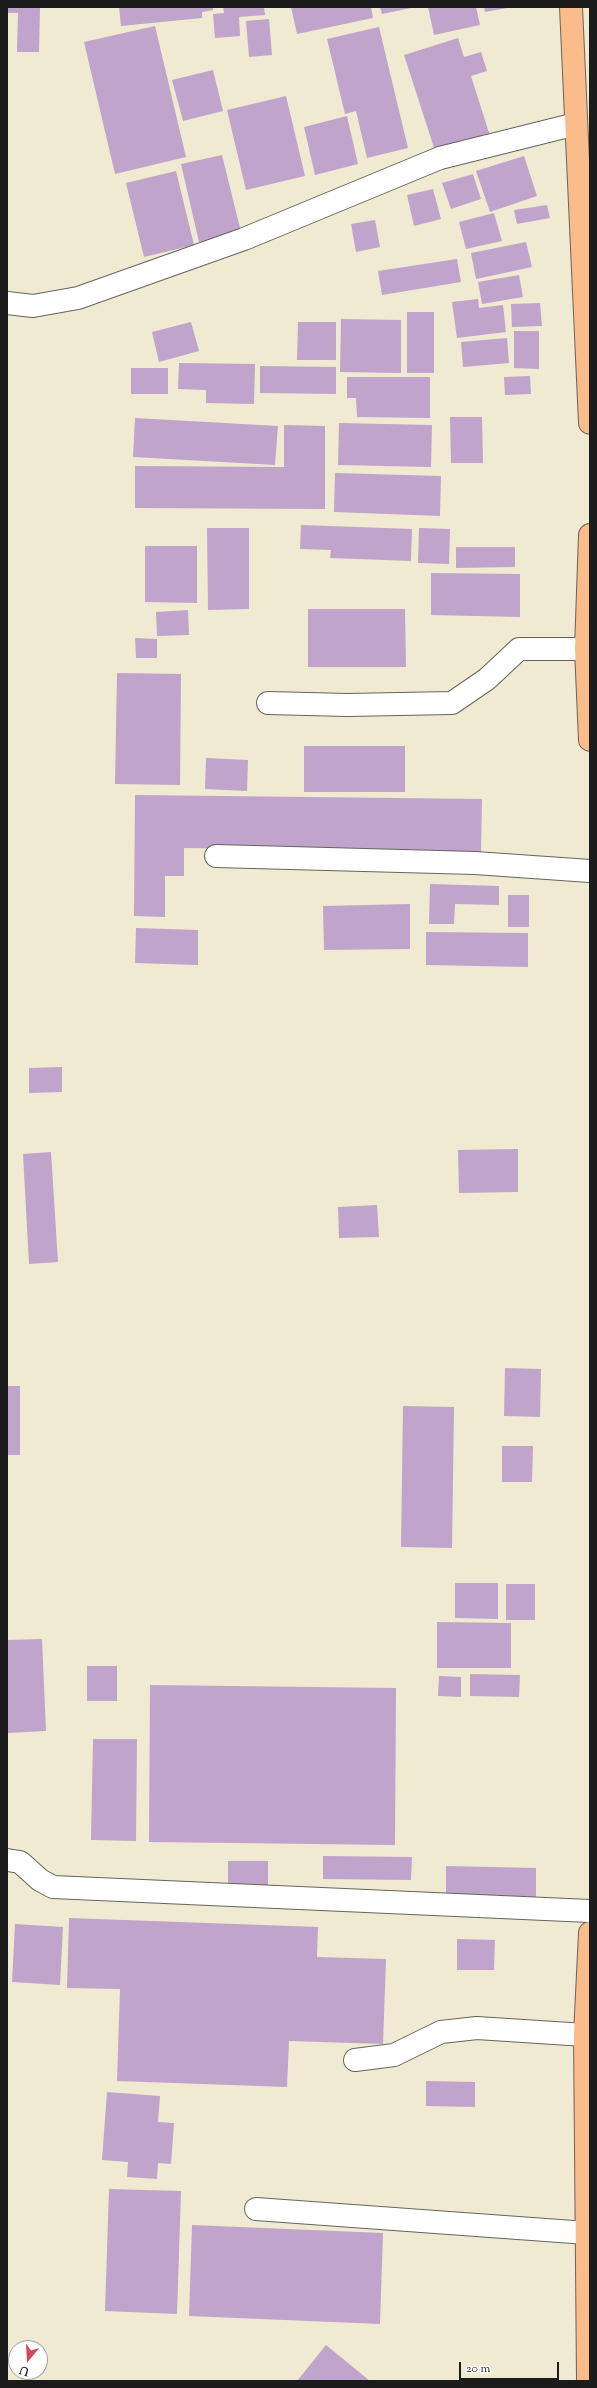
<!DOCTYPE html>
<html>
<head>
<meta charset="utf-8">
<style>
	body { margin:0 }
	#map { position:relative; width:597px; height:2388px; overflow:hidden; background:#f0ead2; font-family:"Sorts Mill Goudy",serif }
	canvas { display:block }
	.frame { position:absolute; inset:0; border:8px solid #1c1c1c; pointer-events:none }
	.north { position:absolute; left:8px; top:2340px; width:40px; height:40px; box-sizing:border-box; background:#fff; border:1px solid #a4a4a4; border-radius:50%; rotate:198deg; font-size:11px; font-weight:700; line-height:16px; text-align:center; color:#1c1c1c }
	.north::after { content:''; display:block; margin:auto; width:14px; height:18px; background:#d1495b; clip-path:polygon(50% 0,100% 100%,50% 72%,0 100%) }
	.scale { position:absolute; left:459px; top:2362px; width:100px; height:18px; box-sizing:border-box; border:2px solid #1c1c1c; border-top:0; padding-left:5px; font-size:12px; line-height:14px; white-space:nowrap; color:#1c1c1c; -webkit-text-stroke:3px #fff; paint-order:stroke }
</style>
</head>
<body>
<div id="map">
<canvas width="597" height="2388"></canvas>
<div class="frame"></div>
<div class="north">U</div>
<div class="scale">20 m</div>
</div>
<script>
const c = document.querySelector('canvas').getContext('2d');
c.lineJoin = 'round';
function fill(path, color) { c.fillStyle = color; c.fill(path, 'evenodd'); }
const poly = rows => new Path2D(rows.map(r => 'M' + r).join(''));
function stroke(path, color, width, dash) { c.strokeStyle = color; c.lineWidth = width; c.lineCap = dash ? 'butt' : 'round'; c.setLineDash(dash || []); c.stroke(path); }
fill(poly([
	[7,7,40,7,39,52,17,52,18,13,7,13],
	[119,7,213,7,213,10,202,12,202,18,121,26],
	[223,7,264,7,265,15,239,17,240,36,215,38,213,14,224,13],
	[291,7,371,7,373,18,297,34],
	[380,7,411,7,411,8,382,14],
	[428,7,476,7,480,25,434,35],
	[484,7,507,7,507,8,485,12],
	[269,19,272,55,249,57,246,21],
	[155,26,186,157,115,174,84,42],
	[379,27,408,148,367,158,356,111,345,114,327,39],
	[458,38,464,57,481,52,487,71,471,76,490,136,436,154,404,55],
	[213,70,223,111,183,121,172,80],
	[286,96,305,176,246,190,227,110],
	[347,116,358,164,315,175,304,127],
	[222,155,241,232,199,242,181,164],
	[524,156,537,196,490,212,476,171],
	[176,171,194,245,144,257,126,183],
	[473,174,481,199,451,209,442,183],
	[433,189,441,219,414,226,407,195],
	[547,205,550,218,517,224,514,210],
	[494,213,502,241,466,249,459,222],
	[375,220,380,247,356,252,351,224],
	[526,242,532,267,476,279,471,253],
	[457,259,461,282,382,295,378,271],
	[519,275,523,297,482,304,478,282],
	[478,299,479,308,503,305,506,332,457,338,452,302],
	[540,303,542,326,512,327,511,304],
	[407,312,434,312,434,373,407,373],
	[341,319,401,320,401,373,340,372],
	[191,322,199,351,159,362,152,332],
	[298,322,336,322,336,360,297,360],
	[514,331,539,331,539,369,514,368],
	[507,338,509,363,463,367,461,342],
	[179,363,255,364,254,404,206,403,206,390,178,389],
	[260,366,336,367,336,394,260,393],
	[131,368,168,368,168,394,131,394],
	[530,376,531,394,505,395,504,377],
	[347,377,430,377,430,418,357,417,356,398,347,398],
	[450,417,482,417,483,463,451,463],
	[135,418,278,426,275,465,133,457],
	[339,423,432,425,431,467,338,465],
	[284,425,325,426,325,509,135,508,135,466,284,467],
	[335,473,441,476,440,516,334,512],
	[301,525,412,529,411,561,330,558,331,550,300,549],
	[207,528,249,528,249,609,208,610],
	[419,528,450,529,449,564,418,563],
	[145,546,197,546,197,603,145,602],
	[456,547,515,547,515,567,456,568],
	[431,573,520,574,520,617,431,615],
	[308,609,405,609,406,667,308,667],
	[188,610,189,635,157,636,156,612],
	[135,638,157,639,157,658,136,658],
	[117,673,181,674,180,785,115,784],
	[304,746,405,746,405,792,304,792],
	[206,758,248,760,247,791,205,789],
	[135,795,482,799,481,852,184,848,184,876,165,876,165,917,134,916],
	[430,884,499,886,499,905,455,904,454,924,429,924],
	[508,895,529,895,529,927,508,927],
	[410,904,410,949,324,950,323,906],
	[136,928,198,930,198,965,135,963],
	[426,932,528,933,528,967,426,965],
	[62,1067,62,1092,29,1093,29,1068],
	[518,1149,518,1192,459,1193,458,1150],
	[51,1152,58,1262,29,1264,23,1154],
	[377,1205,379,1237,339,1238,338,1207],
	[505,1368,541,1369,540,1417,504,1416],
	[7,1386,20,1386,20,1455,7,1455],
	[403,1406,454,1407,452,1548,401,1547],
	[502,1446,533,1446,532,1482,502,1482],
	[455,1583,498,1583,498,1619,455,1618],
	[506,1584,535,1584,535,1620,506,1620],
	[437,1622,511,1623,511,1668,437,1668],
	[42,1639,46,1731,7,1733,7,1640],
	[87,1666,117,1666,117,1701,87,1701],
	[470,1674,520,1675,519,1697,470,1696],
	[439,1676,461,1677,461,1697,438,1696],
	[150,1685,396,1688,395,1845,149,1842],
	[93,1739,137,1739,136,1841,91,1840],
	[323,1856,412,1857,411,1880,323,1879],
	[228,1861,268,1861,268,1889,228,1889],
	[446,1866,536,1868,536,1903,446,1901],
	[69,1918,318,1927,317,1957,386,1959,383,2044,289,2041,287,2087,117,2081,120,1989,67,1988],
	[15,1924,63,1927,60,1985,12,1982],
	[457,1939,495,1940,494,1970,457,1970],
	[426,2081,475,2082,475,2107,426,2106],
	[107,2092,160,2096,158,2122,174,2123,171,2164,158,2163,157,2179,127,2177,128,2162,102,2160],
	[109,2189,181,2191,177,2314,105,2311],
	[192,2225,383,2233,380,2324,189,2316],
	[326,2345,370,2381,297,2381]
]), '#c0a4cb');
const minor = poly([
	[7,303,33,306,78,298,244,239,440,158,576,124],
	[268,703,347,705,452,703,487,679,519,649,586,649],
	[216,856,475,863,590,871],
	[7,1860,20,1862,40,1880,53,1887,590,1911],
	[355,2060,394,2055,441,2032,477,2028,585,2035],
	[256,2209,587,2233]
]);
const highway = poly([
	[571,7,590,423],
	[590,535,586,649,590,740],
	[588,2381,585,2035,590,1933]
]);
stroke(minor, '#66645c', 24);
stroke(highway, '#66645c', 24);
stroke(minor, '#fff', 22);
stroke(highway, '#f9bc8a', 22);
</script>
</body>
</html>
